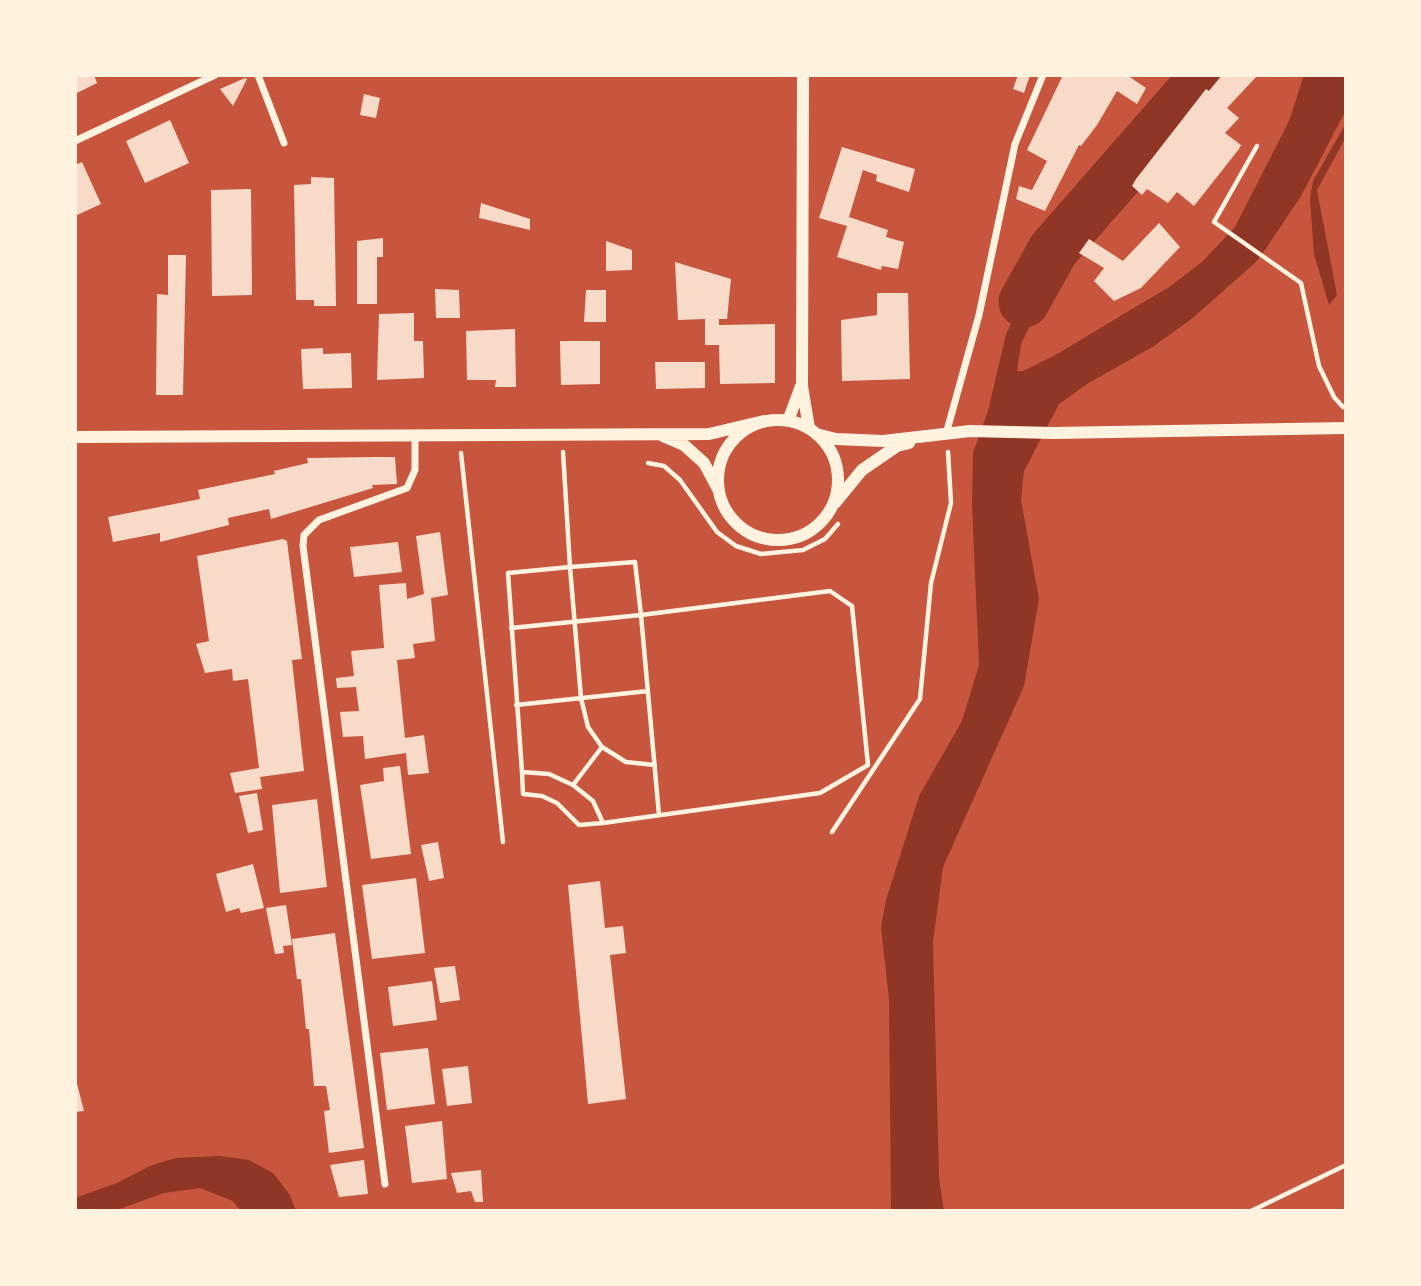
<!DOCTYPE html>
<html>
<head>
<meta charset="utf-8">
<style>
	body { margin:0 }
	#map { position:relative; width:1421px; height:1286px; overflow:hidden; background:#c8553d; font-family:"PT Sans Narrow",sans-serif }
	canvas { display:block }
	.frame { position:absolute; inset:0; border:77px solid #fff3e0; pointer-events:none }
</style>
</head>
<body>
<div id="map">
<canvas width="1421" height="1286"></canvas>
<div class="frame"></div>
</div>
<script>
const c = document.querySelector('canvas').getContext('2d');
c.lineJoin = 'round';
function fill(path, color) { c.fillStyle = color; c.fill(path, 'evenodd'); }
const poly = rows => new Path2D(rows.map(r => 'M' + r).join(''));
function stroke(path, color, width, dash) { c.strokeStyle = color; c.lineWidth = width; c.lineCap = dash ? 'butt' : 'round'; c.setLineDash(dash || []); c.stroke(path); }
fill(poly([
	[1199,75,1213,75,1182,119,1166,110],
	[1304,75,1346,75,1346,110,1301,196,1265,250,1256,262,1194,317,1154,346,1087,384,1059,404,1024,471,1021,500,1039,599,1024,686,943,867,933,942,939,1178,944,1211,891,1211,889,999,881,928,886,900,919,796,962,721,979,665,972,505,973,453,988,411,1006,334,1040,264,1102,194,1157,120,1173,132,1123,198,1057,269,1021,344,1017,371,1023,371,1059,353,1132,309,1171,286,1203,261,1235,227,1289,121],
	[1346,123,1346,137,1317,190,1337,295,1329,305,1314,254,1310,199,1313,181],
	[220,1156,249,1160,273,1173,290,1195,296,1211,241,1211,233,1201,200,1188,164,1193,114,1211,75,1211,75,1198,117,1183,152,1165,176,1158]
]), '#8f3625');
stroke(poly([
	[1024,302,1053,250,1206,75]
]), '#8f3625', 51);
fill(poly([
	[75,75,94,75,97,83,75,94],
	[1018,75,1030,75,1024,93,1013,89],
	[1063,75,1127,75,1146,88,1137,104,1117,91,1097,125,1081,146,1079,145,1045,211,1016,199,1019,186,1032,190,1047,161,1027,150],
	[1222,75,1258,75,1227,108,1239,118,1225,133,1241,145,1239,149,1194,206,1177,192,1168,203,1147,189,1142,195,1132,186,1136,179,1206,89,1209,91],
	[245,78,247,79,233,106,220,89],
	[364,94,380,98,376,118,360,115],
	[170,120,189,163,145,183,126,141],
	[842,147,915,169,909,192,876,181,877,175,863,170,849,217,888,230,886,237,904,242,898,269,882,266,881,270,837,257,847,226,819,218],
	[82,162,101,204,75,216,75,165],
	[311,177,334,178,336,306,314,306,314,300,296,300,294,185,311,184],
	[251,189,252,295,212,296,211,190],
	[481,203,530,219,530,230,479,218],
	[1159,223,1180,247,1141,288,1114,301,1094,281,1104,268,1079,253,1089,239,1123,261],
	[383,238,383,257,377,257,377,304,357,304,357,241],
	[606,241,632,250,632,270,606,271],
	[168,255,186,255,183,395,156,395,157,294,168,295],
	[675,262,731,279,727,319,719,319,719,325,775,324,775,383,720,384,719,345,705,345,705,319,678,320],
	[435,289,459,290,460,318,436,318],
	[586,290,606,290,606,322,584,322],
	[877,293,908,293,910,379,842,381,841,320,877,315],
	[414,313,414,341,423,341,424,378,377,380,379,314],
	[515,329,516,387,495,387,496,380,467,380,466,331],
	[560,341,600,341,600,384,561,385],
	[323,348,323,354,351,353,352,388,303,389,301,349],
	[655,362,705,362,705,388,656,389],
	[375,457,395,457,397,484,372,485,373,488,271,519,269,509,228,518,229,525,160,542,160,533,113,542,108,517,200,499,198,490,275,474,274,471,308,463,307,458],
	[440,532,448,595,431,598,435,641,413,644,415,658,397,660,405,738,424,735,429,773,408,775,406,753,365,759,363,736,343,737,340,712,359,711,356,687,337,688,336,678,354,676,351,651,384,648,379,585,406,583,407,599,424,594,416,536],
	[283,539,287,541,302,659,292,660,304,771,260,777,262,789,235,793,230,773,259,768,248,679,233,681,232,669,205,673,196,644,209,641,197,556],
	[398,542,402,572,354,577,350,547],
	[400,766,411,854,371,859,360,785,384,781,383,768],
	[257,793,263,830,248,833,239,796],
	[317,799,327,887,280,893,272,805],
	[438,842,444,878,429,881,421,845],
	[253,864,264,908,241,913,239,908,226,912,216,874],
	[416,878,425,953,372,959,362,885],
	[600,881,605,928,623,926,626,953,610,955,626,1099,588,1104,568,885],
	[286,905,292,945,283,946,284,953,275,954,266,908],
	[335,933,364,1148,329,1153,324,1111,330,1110,326,1086,314,1086,309,1029,306,1029,301,979,297,979,292,939],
	[455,966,460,1000,440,1003,434,968],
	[432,981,437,1020,393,1026,388,987],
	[428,1048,435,1104,387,1110,380,1053],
	[468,1066,472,1103,447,1106,442,1069],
	[75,1076,84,1111,75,1112],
	[442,1121,447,1179,412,1183,405,1126],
	[364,1160,368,1194,339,1197,330,1165],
	[481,1170,483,1202,475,1202,471,1191,457,1193,451,1173]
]), '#f7dbc8');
stroke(poly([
	[1257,146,1214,222,1301,283,1319,366,1334,397,1343,407],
	[563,452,570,567,508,573,522,772,549,774,573,785,593,801,603,823,820,793,868,765,852,606,830,591,641,615,635,562,570,567,581,698,588,727,602,747,626,762,655,765],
	[461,453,503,842],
	[648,463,664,466,680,480,717,532,736,546,761,554,803,550,825,539,838,524],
	[511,628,641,615,659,815],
	[516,705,648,691],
	[522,772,523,794,542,796,557,803,579,825,603,823],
	[573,785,602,747],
	[832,832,920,699,931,583,951,503,948,452],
	[1251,1211,1346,1165]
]), '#fff3e0', 4.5);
stroke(poly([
	[258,75,284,143],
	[75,141,215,75],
	[946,434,979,315,1015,144,1043,75],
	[385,1184,303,546,304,535,319,520,407,488,415,470,415,435]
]), '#fff3e0', 7);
stroke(poly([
	[803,75,802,386,809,428],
	'718 480a60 60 0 1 1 120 0a60 60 0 1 1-120 0Z',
	[788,421,801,386],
	[816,434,836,439,883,441,970,431,1053,433,1346,428],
	[663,436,684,445,704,463,718,489],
	[75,437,709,434,764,421],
	[835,503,862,470,897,446,909,443]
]), '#fff3e0', 12);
</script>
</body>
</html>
